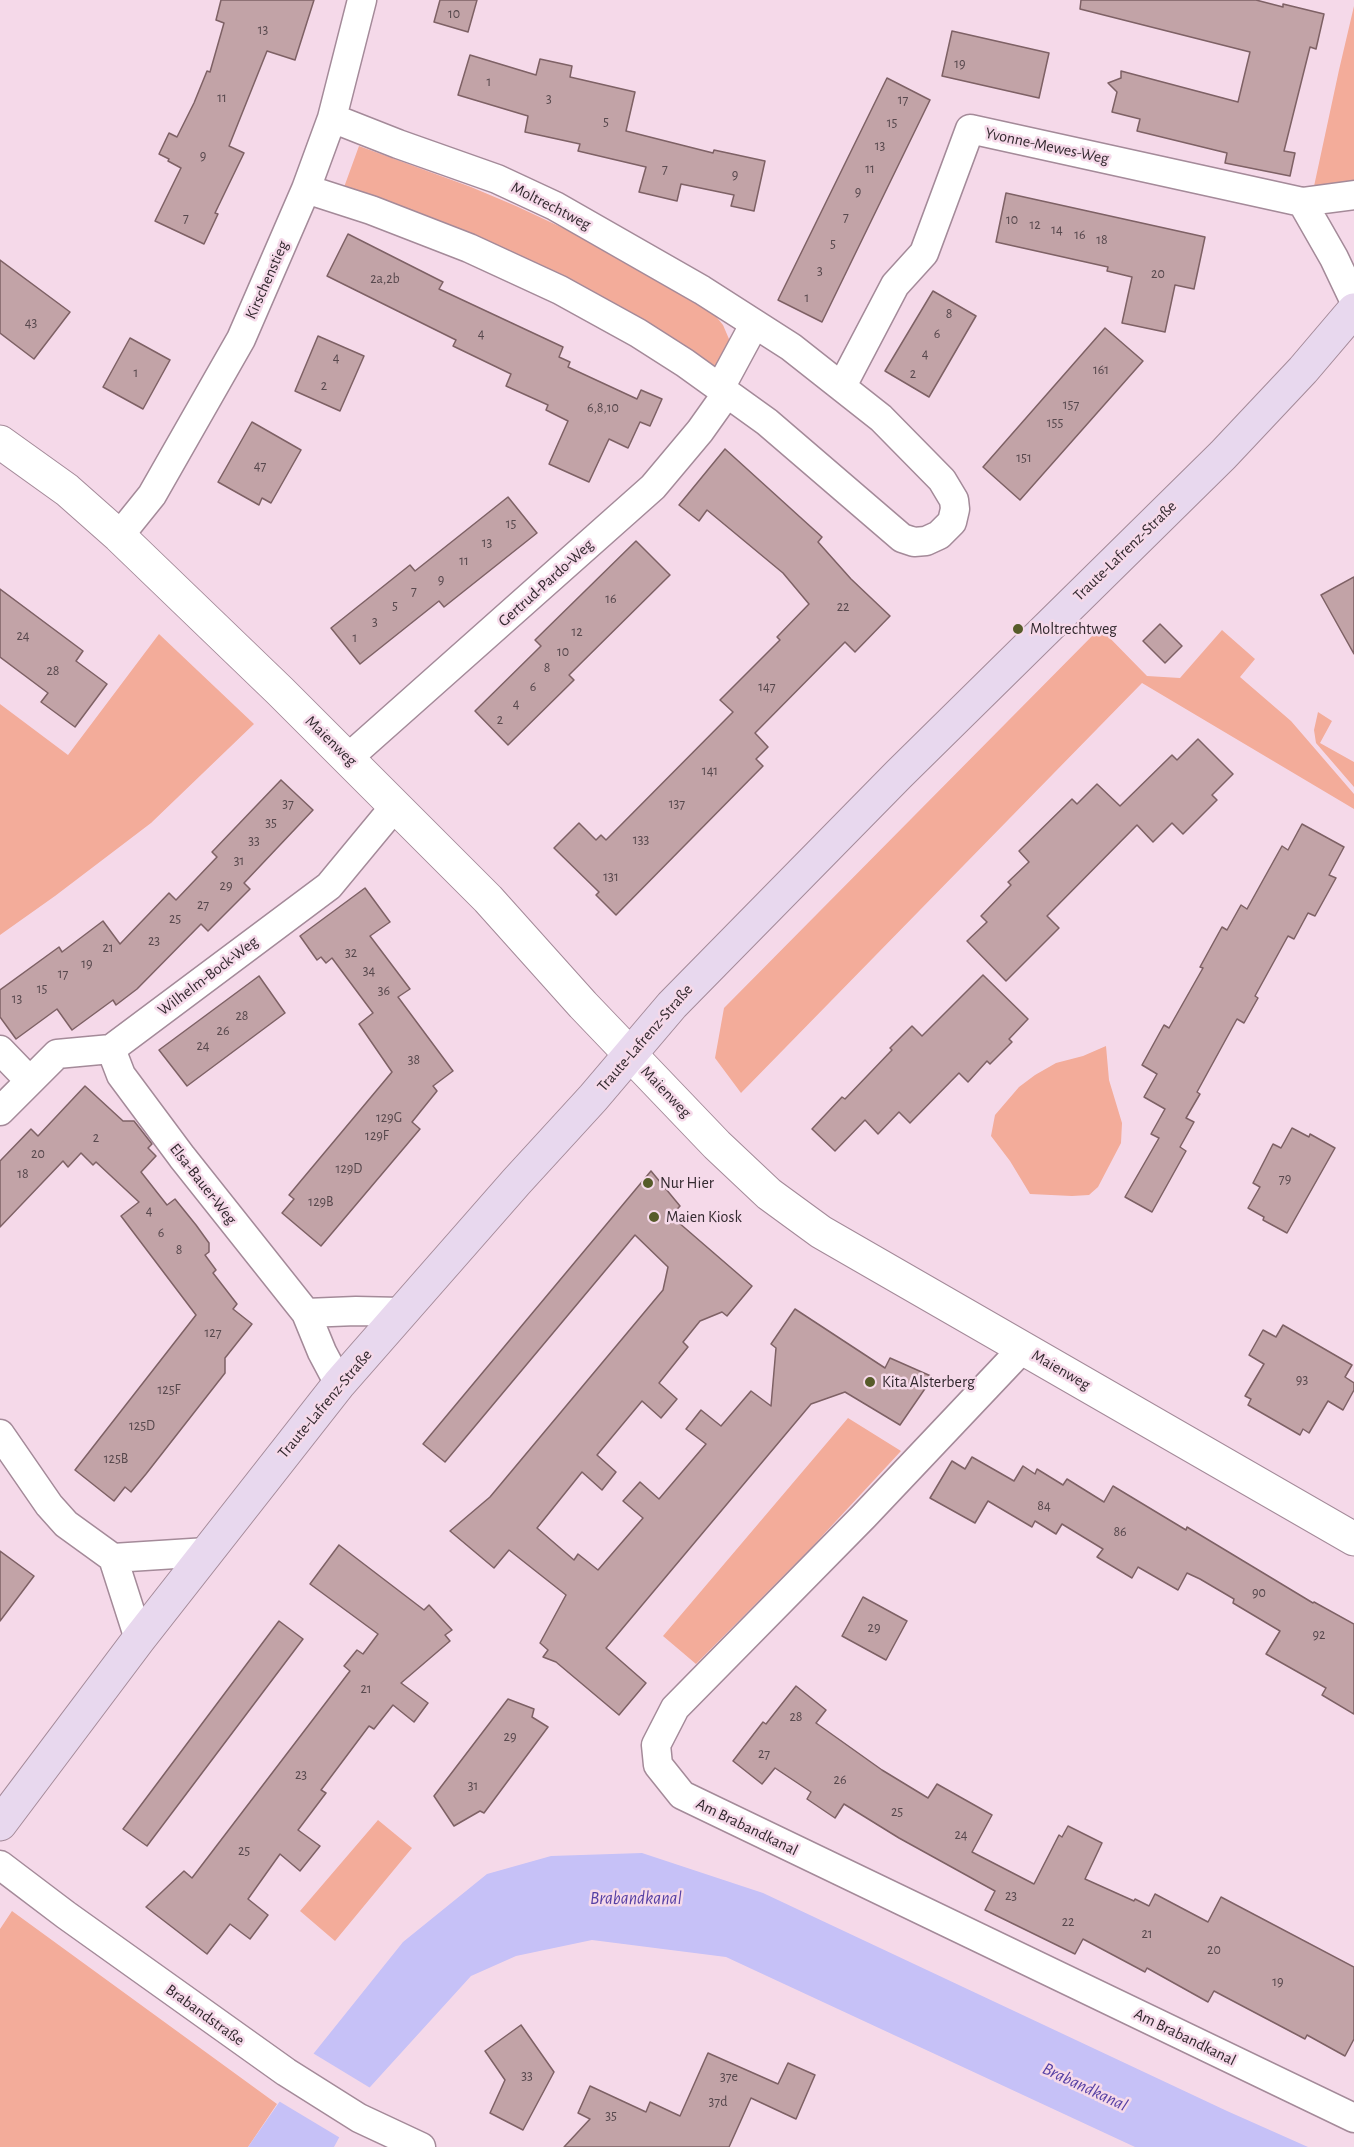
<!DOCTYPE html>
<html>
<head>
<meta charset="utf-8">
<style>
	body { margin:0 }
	canvas { display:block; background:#f5d9e9 }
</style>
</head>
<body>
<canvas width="1354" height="2147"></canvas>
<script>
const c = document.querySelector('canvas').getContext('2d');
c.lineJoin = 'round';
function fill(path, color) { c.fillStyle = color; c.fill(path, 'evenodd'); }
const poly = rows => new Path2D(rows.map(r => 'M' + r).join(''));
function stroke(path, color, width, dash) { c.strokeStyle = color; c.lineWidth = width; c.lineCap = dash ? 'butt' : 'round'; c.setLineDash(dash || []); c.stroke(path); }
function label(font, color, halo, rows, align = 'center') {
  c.font = font + ' "Alegreya Sans",sans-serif'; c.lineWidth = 5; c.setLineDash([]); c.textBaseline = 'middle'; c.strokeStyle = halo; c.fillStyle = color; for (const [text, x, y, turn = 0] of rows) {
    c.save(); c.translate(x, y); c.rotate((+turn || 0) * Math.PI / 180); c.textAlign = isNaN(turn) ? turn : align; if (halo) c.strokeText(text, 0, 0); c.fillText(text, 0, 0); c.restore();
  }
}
fill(poly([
	[1354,6,1354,186,1313,191,1339,70],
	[359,146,471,187,516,206,578,235,714,314,723,325,729,339,731,348,716,367,707,365,343,190],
	[1100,628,1147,676,1180,678,1222,630,1255,659,1240,677,1291,721,1354,794,1354,809,1142,683,741,1093,715,1058,724,1008],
	[159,634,254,724,151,823,55,896,0,935,0,704,68,755],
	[1318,712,1332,721,1320,743,1354,762,1354,787,1316,743,1314,730],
	[1106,1046,1109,1080,1122,1123,1121,1143,1098,1187,1089,1195,1072,1196,1030,1194,1010,1161,991,1136,995,1115,1019,1087,1035,1075,1056,1063,1083,1056],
	[848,1418,901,1451,811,1548,696,1664,663,1636],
	[378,1820,412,1848,335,1941,300,1911],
	[12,1911,277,2104,248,2147,0,2147,0,1929]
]), '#f3ac9a');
fill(poly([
	[642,1853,763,1893,1227,2111,1308,2147,1135,2147,726,1957,592,1940,516,1956,471,1976,361,2097,334,2147,248,2147,310,2058,403,1942,487,1874,551,1856]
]), '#c6c1f7');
fill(poly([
	[311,2052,372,2089,364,2098,342,2139,277,2100]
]), '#f5d9e9');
const building = poly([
	[221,0,314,0,295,60,267,51,229,146,244,153,215,213,218,214,204,244,155,221,181,168,168,161,169,159,159,154,169,133,177,137,194,103,207,71,210,72,224,23,216,20,221,0],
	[440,0,477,0,468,32,434,22,440,0],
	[1081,0,1256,0,1283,7,1283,4,1324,14,1316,49,1310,47,1284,151,1295,153,1290,176,1225,163,1227,153,1137,131,1140,119,1112,112,1117,92,1108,83,1121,78,1121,71,1238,102,1250,52,1080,9,1081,0],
	[952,31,1049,53,1039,98,942,76,952,31],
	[470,55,536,75,540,59,572,66,570,77,635,92,626,131,713,153,714,150,765,161,754,211,731,206,734,195,681,184,677,201,639,192,646,167,578,151,580,144,525,132,528,116,458,95,470,55],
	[887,78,930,100,822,322,778,300,887,78],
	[1006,193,1205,237,1194,289,1175,285,1165,332,1122,323,1132,277,1107,271,1108,267,996,242,1006,193],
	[348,234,443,282,439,289,563,347,559,357,570,362,568,367,637,399,641,390,662,399,650,426,640,422,628,448,609,439,589,482,549,464,568,421,546,410,548,405,506,386,511,374,453,346,456,340,327,276,348,234],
	[0,260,70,312,34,359,0,333,0,260],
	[933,291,976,316,929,397,885,371,933,291],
	[1105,328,1143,361,1020,500,983,467,1105,328],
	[318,336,364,356,340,411,295,391,318,336],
	[130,338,170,360,143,409,103,387,130,338],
	[252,422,301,450,271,503,262,498,259,505,218,482,252,422],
	[725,449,822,537,818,542,851,579,890,616,855,652,845,642,755,733,768,747,756,759,763,766,616,915,596,895,599,892,554,848,579,823,596,840,601,835,606,840,733,712,720,700,780,640,777,637,809,604,783,573,707,510,699,521,679,505,725,449],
	[508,497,537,533,444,607,439,601,360,664,331,628,410,565,415,571,508,497],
	[636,541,670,575,569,675,574,680,508,745,475,711,541,646,535,640,636,541],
	[1354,577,1354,654,1321,595,1354,577],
	[0,589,83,651,76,661,107,684,75,727,41,702,48,693,0,657,0,589],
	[1160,624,1182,646,1165,663,1143,641,1160,624],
	[1198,739,1233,774,1212,795,1217,800,1183,834,1172,823,1153,842,1137,825,1047,916,1059,928,1006,981,967,941,987,922,981,916,1011,885,1008,882,1029,862,1019,851,1072,799,1077,804,1097,784,1120,806,1172,755,1177,760,1198,739],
	[281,780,313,810,244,883,250,889,208,931,201,924,137,989,116,1005,113,1000,72,1030,57,1009,16,1039,0,1017,0,990,59,947,62,952,103,921,120,944,169,893,176,900,217,857,212,852,281,780],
	[1302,824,1344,847,1329,875,1336,878,1315,916,1308,913,1294,939,1288,936,1255,996,1258,998,1244,1023,1237,1019,1197,1092,1200,1094,1186,1118,1194,1122,1180,1147,1186,1151,1152,1212,1125,1197,1159,1138,1151,1134,1165,1109,1144,1097,1157,1074,1142,1065,1164,1025,1169,1028,1203,968,1200,967,1222,927,1227,930,1241,905,1247,909,1282,846,1288,850,1302,824],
	[365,888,390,922,370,936,410,989,398,997,453,1071,433,1086,437,1091,412,1122,420,1129,321,1246,282,1213,294,1199,289,1195,392,1072,359,1024,373,1013,332,958,326,963,321,957,317,960,300,936,365,888],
	[983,975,1028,1019,1009,1039,1012,1042,990,1064,987,1061,968,1082,959,1073,910,1123,899,1112,878,1134,865,1120,835,1151,812,1129,842,1097,845,1099,892,1050,890,1048,912,1026,922,1036,983,975],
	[259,976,285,1013,187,1086,159,1050,259,976],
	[85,1086,123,1121,134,1121,152,1144,148,1148,156,1156,141,1172,167,1205,175,1199,196,1225,209,1243,209,1252,205,1255,216,1270,213,1273,237,1304,233,1309,252,1324,225,1358,225,1373,146,1474,131,1492,125,1487,114,1501,75,1470,196,1315,121,1216,139,1202,96,1162,93,1165,81,1153,68,1167,63,1161,0,1227,0,1161,31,1129,38,1136,85,1086],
	[1292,1128,1309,1137,1310,1134,1335,1148,1287,1233,1263,1220,1264,1217,1248,1208,1260,1187,1253,1183,1273,1144,1281,1148,1292,1128],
	[651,1171,680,1206,671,1216,752,1286,727,1316,722,1312,700,1321,683,1342,688,1347,659,1383,677,1399,661,1418,642,1401,597,1455,616,1472,602,1490,582,1472,537,1528,574,1560,578,1554,598,1570,643,1518,623,1501,640,1482,659,1499,706,1444,686,1429,701,1410,721,1426,751,1391,771,1406,776,1348,771,1344,795,1309,885,1368,890,1358,933,1377,900,1425,845,1392,811,1404,606,1648,646,1683,619,1715,556,1662,543,1657,548,1650,540,1643,566,1595,509,1550,494,1568,450,1531,490,1497,663,1290,668,1267,635,1235,445,1462,423,1444,651,1171],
	[1283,1325,1352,1365,1345,1377,1354,1383,1354,1390,1343,1410,1328,1401,1309,1433,1303,1429,1300,1435,1248,1405,1251,1399,1245,1396,1264,1364,1249,1355,1263,1330,1276,1337,1283,1325],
	[972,1457,1014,1481,1023,1466,1035,1474,1037,1469,1063,1485,1067,1479,1104,1502,1113,1486,1186,1530,1187,1527,1313,1603,1314,1602,1354,1624,1354,1714,1322,1695,1326,1688,1266,1654,1280,1631,1233,1603,1234,1599,1200,1579,1187,1573,1178,1590,1138,1567,1132,1578,1097,1557,1103,1549,1062,1524,1056,1534,1035,1521,1032,1527,988,1501,975,1523,930,1498,952,1461,965,1469,972,1457],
	[339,1545,424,1610,429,1605,452,1630,445,1635,450,1641,401,1683,428,1703,414,1722,393,1705,374,1729,369,1726,321,1790,326,1793,298,1830,320,1846,300,1871,280,1854,248,1899,268,1915,250,1939,230,1924,207,1954,146,1907,184,1871,192,1878,350,1671,344,1666,357,1650,363,1654,378,1634,310,1584,339,1545],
	[0,1551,34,1576,0,1621,0,1551],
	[863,1597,907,1621,886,1660,842,1636,863,1597],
	[279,1621,303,1639,147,1846,123,1829,279,1621],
	[796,1686,826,1710,816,1723,882,1770,928,1798,937,1784,992,1815,972,1852,1034,1884,1059,1835,1062,1837,1068,1826,1102,1843,1085,1879,1134,1901,1135,1899,1149,1906,1155,1894,1208,1922,1221,1897,1354,1967,1354,2039,1345,2056,1307,2035,1305,2039,1214,1991,1208,2002,1147,1968,1145,1972,1083,1939,1075,1954,985,1910,995,1891,899,1838,844,1804,835,1818,807,1799,811,1792,775,1768,762,1784,733,1761,763,1722,766,1724,796,1686],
	[508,1699,534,1709,532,1717,548,1727,484,1813,480,1811,454,1826,434,1796,508,1699],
	[521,2025,554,2072,523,2130,490,2113,505,2080,485,2051,521,2025],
	[708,2053,778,2084,788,2063,815,2075,796,2119,751,2098,729,2147,564,2147,590,2119,578,2113,590,2086,646,2112,650,2102,680,2116,708,2053]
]);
fill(building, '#c2a3a7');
stroke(building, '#7e6165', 1.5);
const minor = poly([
	[306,189,371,210,469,248,560,290,638,333,685,363,767,422,902,538,914,542,926,541,939,535,952,522,955,509,954,500,942,480,881,418,791,347,702,290,555,206,497,179,398,144,332,118],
	[1302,202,1334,258,1354,300],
	[842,386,895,285,924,253,970,129,1302,202,1354,195],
	[720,388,754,325],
	[119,536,152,495,241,339,306,189,332,118,362,0],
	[348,758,653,487,700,431,727,393],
	[111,1049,121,1075,182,1157,306,1313,322,1352,339,1384],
	[0,1050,29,1080],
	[0,1111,57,1054,111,1049,329,886,396,805],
	[306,1313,356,1311,402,1312],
	[1023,1348,864,1516,675,1708,656,1745,658,1765,682,1795,1354,2118],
	[0,1434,49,1505,66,1524,113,1558,139,1639],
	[113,1558,207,1552],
	[0,1865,66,1915,286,2072,359,2118,421,2147]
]);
const tertiary = poly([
	[0,442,67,490,119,536,280,691,488,899,583,1005,717,1145,769,1194,821,1232,1354,1539]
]);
const secondary = poly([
	[0,1824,139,1639,339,1384,517,1181,593,1098,672,1005,899,774,1223,455,1303,370,1354,310]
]);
stroke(minor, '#a48a99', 31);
stroke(tertiary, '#a48a99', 35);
stroke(secondary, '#a48a99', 35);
stroke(minor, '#fff', 28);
stroke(tertiary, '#fff', 33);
stroke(secondary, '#e8d8ee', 33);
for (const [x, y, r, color] of [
	[1018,629,6,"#565b29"],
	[648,1183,6,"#565b29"],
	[654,1217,6,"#565b29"],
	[870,1382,6,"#565b29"]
]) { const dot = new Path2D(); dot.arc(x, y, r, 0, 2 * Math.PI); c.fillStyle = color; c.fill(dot); stroke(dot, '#f5d9e9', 2); }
label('14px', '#57484d', null, [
	["10",454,14],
	["13",263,30],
	["19",960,64],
	["1",489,82],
	["11",222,98],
	["3",549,99],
	["17",903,100],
	["5",606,122],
	["15",892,123],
	["13",880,146],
	["9",203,156],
	["7",665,169],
	["11",870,169],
	["9",735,175],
	["9",858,192],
	["7",846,217],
	["7",186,218],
	["10",1012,220],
	["12",1035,225],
	["14",1057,230],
	["16",1080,235],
	["18",1102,240],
	["5",833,244],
	["3",820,271],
	["20",1158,274],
	["2a,2b",385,279],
	["1",807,298],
	["8",949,314],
	["43",31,323],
	["4",481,334],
	["6",937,334],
	["4",925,354],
	["4",336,358],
	["161",1101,370],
	["1",136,373],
	["2",913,374],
	["2",324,386],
	["157",1071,405],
	["6,8,10",603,408],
	["155",1055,423],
	["151",1024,458],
	["47",260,466],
	["15",511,524],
	["13",487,543],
	["11",464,561],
	["9",441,580],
	["7",414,591],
	["16",611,599],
	["5",395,606],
	["22",843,607],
	["3",375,622],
	["12",577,632],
	["24",23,636],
	["1",355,638],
	["10",563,652],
	["8",547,668],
	["28",53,671],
	["6",533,687],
	["147",767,687],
	["4",516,704],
	["2",500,720],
	["141",710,771],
	["37",288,804],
	["137",677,804],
	["35",271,823],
	["133",641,840],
	["33",254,841],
	["31",239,861],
	["131",611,877],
	["29",226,886],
	["27",203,905],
	["25",175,919],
	["23",154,941],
	["21",108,948],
	["32",351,953],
	["19",87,964],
	["34",369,971],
	["17",63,974],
	["15",42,989],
	["36",384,991],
	["13",17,999],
	["28",242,1016],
	["26",223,1031],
	["24",203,1046],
	["38",414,1060],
	["129G",389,1118],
	["129F",377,1136],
	["2",96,1138],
	["20",38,1154],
	["129D",349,1169],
	["18",23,1174],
	["79",1285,1179],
	["129B",321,1202],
	["4",149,1211],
	["6",161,1233],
	["8",179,1250],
	["127",213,1333],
	["93",1302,1380],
	["125F",169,1390],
	["125D",142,1426],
	["125B",116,1459],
	["84",1044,1506],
	["86",1120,1532],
	["90",1259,1593],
	["29",874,1628],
	["92",1319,1635],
	["21",366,1689],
	["28",796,1717],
	["29",510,1737],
	["27",764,1754],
	["23",301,1775],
	["26",840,1780],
	["31",473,1786],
	["25",897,1812],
	["24",961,1835],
	["25",244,1851],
	["23",1011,1896],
	["22",1068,1922],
	["21",1147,1934],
	["20",1214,1950],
	["19",1278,1982],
	["33",527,2076],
	["37e",729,2077],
	["37d",718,2102],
	["35",611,2116]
]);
label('16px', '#33292f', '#f5d9e9', [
	["Yvonne-Mewes-Weg",1047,146,12],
	["Moltrechtweg",551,206,27],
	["Kirschenstieg",267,280,-66],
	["Traute-Lafrenz-Straße",1125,551,-44],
	["Gertrud-Pardo-Weg",546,583,-42],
	["Maienweg",331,741,44],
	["Wilhelm-Bock-Weg",208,976,-37],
	["Traute-Lafrenz-Straße",645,1038,-49],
	["Maienweg",666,1092,46],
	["Elsa-Bauer-Weg",203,1184,52],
	["Maienweg",1061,1370,30],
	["Traute-Lafrenz-Straße",325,1404,-50],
	["Am Brabandkanal",747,1827,26],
	["Brabandstraße",205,2015,36],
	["Am Brabandkanal",1185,2037,26]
]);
label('16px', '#33292f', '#f5d9e9', [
	["Moltrechtweg",1030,629],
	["Nur Hier",660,1183],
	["Maien Kiosk",666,1217],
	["Kita Alsterberg",882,1382]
], 'left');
label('italic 18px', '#5640a4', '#f5d9e9', [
	["Brabandkanal",636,1899],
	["Brabandkanal",1085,2087,25]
]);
</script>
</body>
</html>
